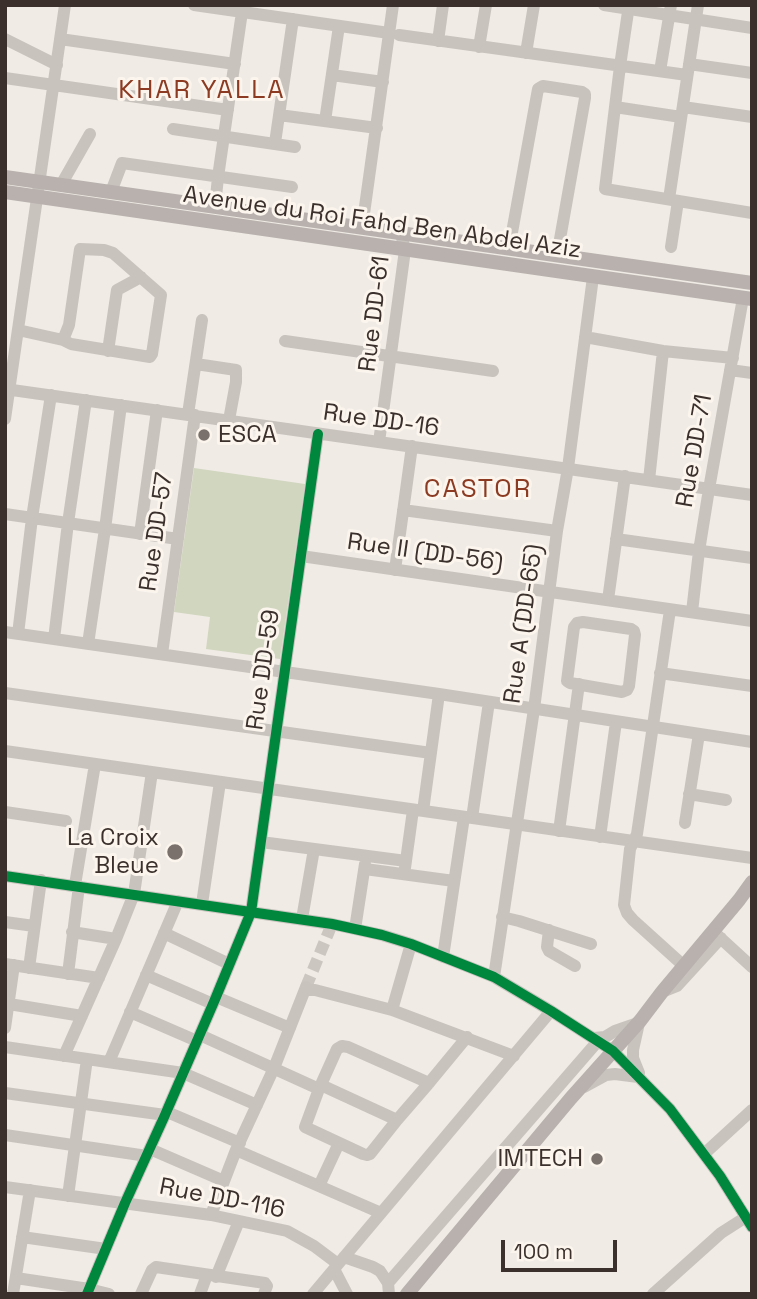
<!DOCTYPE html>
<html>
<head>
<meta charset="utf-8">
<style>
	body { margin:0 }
	#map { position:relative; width:757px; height:1299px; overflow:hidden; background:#f0ebe5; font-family:"Space Grotesk",sans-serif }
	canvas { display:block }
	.frame { position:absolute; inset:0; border:7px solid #3b302b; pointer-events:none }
	.scale { position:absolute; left:501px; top:1240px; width:116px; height:32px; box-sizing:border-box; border:4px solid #3b302b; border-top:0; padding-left:9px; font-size:21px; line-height:24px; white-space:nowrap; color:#3b302b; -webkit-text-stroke:5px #fbf5ee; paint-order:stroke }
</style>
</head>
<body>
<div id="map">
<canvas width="757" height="1299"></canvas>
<div class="frame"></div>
<div class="scale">100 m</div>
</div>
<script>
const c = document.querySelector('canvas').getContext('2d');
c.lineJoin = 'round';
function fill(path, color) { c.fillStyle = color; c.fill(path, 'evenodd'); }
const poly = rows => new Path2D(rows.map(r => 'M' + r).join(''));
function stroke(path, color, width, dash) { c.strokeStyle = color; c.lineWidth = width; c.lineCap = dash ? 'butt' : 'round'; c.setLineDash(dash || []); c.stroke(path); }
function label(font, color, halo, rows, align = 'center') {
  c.font = font + ' "Space Grotesk",sans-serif'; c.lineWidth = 6; c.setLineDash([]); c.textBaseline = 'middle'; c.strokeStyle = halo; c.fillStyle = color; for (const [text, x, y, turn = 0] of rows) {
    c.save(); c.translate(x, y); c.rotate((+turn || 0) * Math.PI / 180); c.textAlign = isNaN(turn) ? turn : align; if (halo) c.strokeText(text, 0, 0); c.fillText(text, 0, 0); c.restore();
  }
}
fill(poly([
	[194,468,305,484,280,659,206,649,210,617,174,612]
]), '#d1d6bf');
stroke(poly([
	[306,987,332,924]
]), '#ccc6c0', 12, [12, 6]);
stroke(poly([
	[194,5,389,33],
	[604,5,752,28],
	[629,5,620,66,605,189,752,213],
	[399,35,687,75],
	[5,39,57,65],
	[60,39,235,64],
	[438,41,443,5],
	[479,47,486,5],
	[526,53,534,5],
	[689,64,752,73],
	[660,71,671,5],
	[332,75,383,82],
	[5,78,228,110],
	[615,107,681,117],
	[683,107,752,117],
	[279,115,377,128],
	[325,121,339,26],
	[173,129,295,147],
	[275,143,293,19],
	[61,185,90,134],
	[111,192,122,163,292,187],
	[669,199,698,5],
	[215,207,218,177,243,5],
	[362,228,393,5],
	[671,247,678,201],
	[509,249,538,89,543,86,582,92,585,94,585,98,557,256],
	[18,330,63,340,71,344,150,357,152,354,161,295,113,253,104,250,80,249,69,325,63,340],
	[585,337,663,351,733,358],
	[285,341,493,371],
	[108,351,117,290,141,277],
	[196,364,236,370,236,382,229,420],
	[730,370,752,373],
	[5,389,752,495],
	[188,414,202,320],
	[5,419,65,5],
	[379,442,405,250,401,234],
	[649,480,663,351],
	[403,510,557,531],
	[5,514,178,539],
	[140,534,157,410],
	[616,539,752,558],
	[301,556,752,621],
	[395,570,412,446],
	[608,600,625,476],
	[670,610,637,834,630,849,624,905,627,913,633,920,684,966],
	[692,612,699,551,709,489,743,298],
	[583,622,631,629,634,631,635,635,629,686,627,690,622,692,570,683,567,681,574,627,577,623,583,622],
	[5,632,439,694,752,742],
	[18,634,32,518,51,395],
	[54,639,68,523,86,400],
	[88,644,105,529,121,405],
	[162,654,195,415],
	[660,673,752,686],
	[5,693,431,753],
	[5,751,752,858],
	[689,794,726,800],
	[423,811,439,694],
	[5,812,66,821],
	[472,818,489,702],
	[685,823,699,734],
	[559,831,579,684],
	[600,837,616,722],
	[261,842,406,861],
	[405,868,413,810],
	[365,869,454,881],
	[5,876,332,924,382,935,411,944,494,977,551,1011,613,1051,670,1109,720,1176,752,1227],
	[75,885,95,764],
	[202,904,220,782],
	[502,917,519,921,591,944],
	[302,919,314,849],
	[5,922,34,926],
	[355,929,365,864],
	[549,930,547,947,549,951,575,966],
	[72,932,116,939],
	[164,933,229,964],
	[716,934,752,967],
	[443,957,464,817],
	[5,964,99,978],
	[29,968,41,880],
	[68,974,79,886],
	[146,975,213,1004],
	[494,977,534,709,557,531,568,468,593,277],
	[306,990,315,990,392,1010,514,1056],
	[662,992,677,986,721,938],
	[216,997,290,1028],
	[9,1004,82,1016],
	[392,1010,411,944],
	[130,1012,197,1041],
	[5,1028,14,965],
	[200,1035,319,1089],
	[594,1038,605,1037,615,1031,638,1023],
	[5,1047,183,1073,257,1105],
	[64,1056,116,939,134,894,152,772],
	[109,1062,178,901],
	[639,1073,633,1058,633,1050,639,1023],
	[429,1083,348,1047,342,1046,337,1049,319,1089,305,1127,363,1154,367,1155,370,1154,397,1120,429,1083,467,1037],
	[321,1085,397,1120],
	[584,1087,606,1075,615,1074,638,1077],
	[5,1093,165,1115],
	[167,1112,240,1143],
	[5,1135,147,1156],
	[150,1149,224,1181],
	[236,1150,381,1213],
	[704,1154,752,1110],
	[319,1186,339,1143],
	[5,1187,211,1215,287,1231,314,1246,338,1264],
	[68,1196,87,1059],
	[211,1215,236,1150,274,1068,306,987],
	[22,1237,106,1249],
	[344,1257,373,1267,380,1271,388,1283,389,1294],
	[334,1269,347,1294],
	[216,1277,239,1221],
	[16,1278,89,1289,109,1294],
	[388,1283,598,1041],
	[13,1294,30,1190],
	[87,1294,125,1203,165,1115,216,997,251,912,318,434],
	[141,1294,152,1270,156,1267,265,1283,267,1286,264,1294],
	[200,1294,207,1275],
	[313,1294,551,1011],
	[653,1294,721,1233,746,1217]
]), '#c9c3be', 12);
stroke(poly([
	[5,177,752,283],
	[5,192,752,299],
	[407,1294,571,1098,640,1021,662,992,739,900,752,882]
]), '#b8b1ad', 14);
stroke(poly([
	[5,876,332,924,382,935,411,944,494,977,551,1011,613,1051,670,1109,720,1176,752,1227],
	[87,1294,125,1203,165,1115,216,997,251,912,318,434]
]), '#00873e', 10);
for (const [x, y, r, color] of [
	[204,435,7,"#7a716c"],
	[175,852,9,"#7a716c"],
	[597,1159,7,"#7a716c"]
]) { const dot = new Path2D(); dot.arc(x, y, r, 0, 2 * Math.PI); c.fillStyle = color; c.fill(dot); stroke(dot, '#fbf5ee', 2.5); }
label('24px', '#3b302b', '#fbf5ee', [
	["Avenue du Roi Fahd Ben Abdel Aziz",382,223,8],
	["Rue DD-61",375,314,-83],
	["Rue DD-16",381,421,8],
	["Rue DD-71",695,451,-80],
	["Rue DD-57",157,532,-82],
	["Rue II (DD-56)",425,553,8],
	["Rue A (DD-65)",524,624,-82],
	["Rue DD-59",264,670,-82],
	["Rue DD-116",222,1199,11]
]);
label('24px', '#3b302b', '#fbf5ee', [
	["ESCA",218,435,"left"],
	["La Croix",159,838],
	["Bleue",159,866],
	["IMTECH",583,1159]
], 'right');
c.letterSpacing = '2px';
label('26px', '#8c3b22', '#fbf5ee', [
	["KHAR YALLA",202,91],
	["CASTOR",478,490]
]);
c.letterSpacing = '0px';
</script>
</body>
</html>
